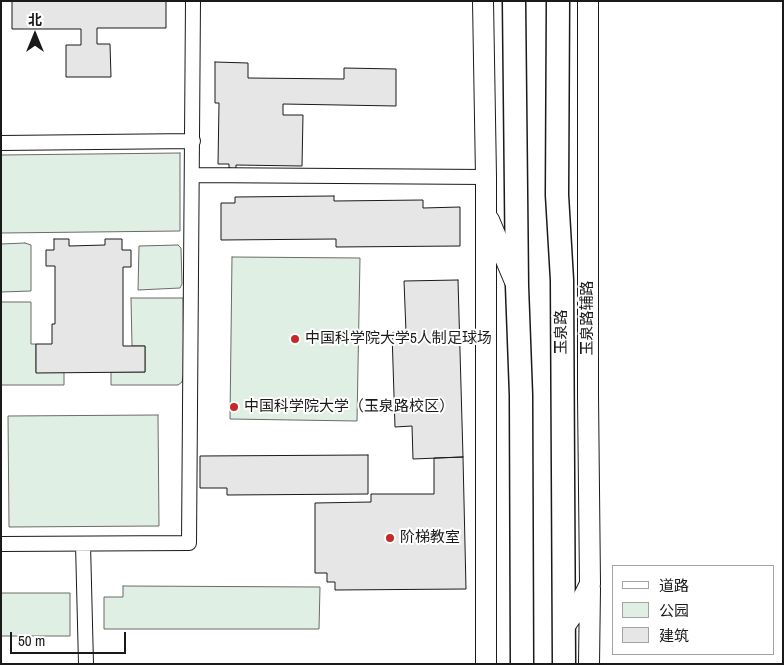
<!DOCTYPE html>
<html>
<head>
<meta charset="utf-8">
<style>
	body { margin:0 }
	#map { position:relative; width:784px; height:665px; overflow:hidden; background:#fff; font-family:"Archivo Narrow","Noto Sans SC",sans-serif }
	canvas { display:block }
	.frame { position:absolute; inset:0; border:2px solid #1a1a1a; pointer-events:none }
	.legend { position:absolute; left:612px; top:565px; width:162px; height:90px; box-sizing:border-box; background:#fff; border:1px solid #a3a3a3; margin:0; padding:6px 9px; list-style:none; font-size:15px; color:#1a1a1a }
	.legend li { display:flex; align-items:center; gap:10px; height:25px }
	.legend b { width:25px; border:1px solid #a3a3a3 }
	.north { position:absolute; left:10px; top:10px; width:50px; height:50px; -webkit-text-stroke:4px #fff; paint-order:stroke; rotate:0deg; font-size:14px; font-weight:700; line-height:20px; text-align:center; color:#1a1a1a }
	.north::after { content:''; display:block; margin:auto; width:18px; height:22px; background:#1a1a1a; clip-path:polygon(50% 0,100% 100%,50% 72%,0 100%) }
	.scale { position:absolute; left:10px; top:632px; width:116px; height:22px; box-sizing:border-box; border:2px solid #1a1a1a; border-top:0; padding-left:6px; font-size:15px; line-height:18px; white-space:nowrap; color:#1a1a1a; -webkit-text-stroke:4px #fff; paint-order:stroke }
</style>
</head>
<body>
<div id="map">
<canvas width="784" height="665"></canvas>
<div class="frame"></div>
<ul class="legend">
<li><b style="height:6px;background:#fff"></b>道路</li>
<li><b style="height:14px;background:#e0efe3"></b>公园</li>
<li><b style="height:14px;background:#e6e6e6"></b>建筑</li>
</ul>
<div class="north">北</div>
<div class="scale">50 m</div>
</div>
<script>
const c = document.querySelector('canvas').getContext('2d');
c.lineJoin = 'round';
function fill(path, color) { c.fillStyle = color; c.fill(path, 'evenodd'); }
const poly = rows => new Path2D(rows.map(r => 'M' + r).join(''));
function stroke(path, color, width, dash) { c.strokeStyle = color; c.lineWidth = width; c.lineCap = dash ? 'butt' : 'round'; c.setLineDash(dash || []); c.stroke(path); }
function label(font, color, halo, rows, align = 'center') {
  c.font = font + ' "Archivo Narrow","Noto Sans SC",sans-serif'; c.lineWidth = 4; c.setLineDash([]); c.textBaseline = 'middle'; c.strokeStyle = halo; c.fillStyle = color; for (const [text, x, y, turn = 0] of rows) {
    c.save(); c.translate(x, y); c.rotate((+turn || 0) * Math.PI / 180); c.textAlign = isNaN(turn) ? turn : align; if (halo) c.strokeText(text, 0, 0); c.fillText(text, 0, 0); c.restore();
  }
}
const green = poly([
	[180,153,180,231,1,233,1,155,180,153],
	[25,243,31,245,31,291,1,292,1,244,25,243],
	[178,245,181,248,182,284,180,288,138,290,139,246,178,245],
	[232,257,360,258,357,421,230,419,232,257],
	[131,298,183,298,184,372,182,382,178,385,111,385,111,372,145,372,145,346,132,346,131,298],
	[1,302,31,302,31,344,36,344,36,372,64,372,64,385,1,385,1,302],
	[158,415,159,526,9,527,8,416,158,415],
	[123,586,320,587,319,629,104,629,104,597,123,597,123,586],
	[1,593,70,593,70,636,1,636,1,593]
]);
fill(green, '#e0efe3');
stroke(green, '#6a6a6a', 1);
const building = poly([
	[12,1,166,1,166,28,97,28,97,44,110,44,111,77,66,77,66,45,81,45,81,29,12,29,12,1],
	[215,62,248,63,248,78,344,79,344,68,396,69,396,106,283,104,283,115,303,115,302,166,236,165,236,169,229,168,229,164,218,164,219,103,215,103,215,62],
	[334,196,334,201,423,200,423,208,460,207,460,246,336,247,336,239,221,240,221,203,235,203,235,197,334,196],
	[54,239,69,239,69,246,105,245,105,239,122,239,122,250,131,250,131,267,123,267,123,346,145,346,145,372,36,373,36,344,52,344,52,324,55,324,55,266,46,266,46,250,54,250,54,239],
	[458,280,463,457,413,459,412,426,395,427,392,333,406,332,404,281,458,280],
	[368,455,368,494,227,495,227,488,200,488,200,456,368,455],
	[463,457,466,589,335,590,335,582,327,582,327,573,315,573,315,503,371,502,371,494,434,494,434,458,463,457]
]);
fill(building, '#e6e6e6');
stroke(building, '#1a1a1a', 1);
const street = poly([
	[1,143,193,141],
	[193,175,486,177],
	[1,544,189,543,193,1],
	[83,544,86,664]
]);
const secondary = poly([
	[483,1,486,177,486,664],
	[489,220,516,284],
	[564,627,580,604,590,584,588,395,588,1],
	[589,664,590,588]
]);
const primary = poly([
	[514,1,517,286,521,395,522,664],
	[558,1,557,195,562,280,564,664]
]);
stroke(street, '#1a1a1a', 16);
stroke(secondary, '#1a1a1a', 22);
stroke(primary, '#1a1a1a', 25);
stroke(street, '#fff', 14);
stroke(secondary, '#fff', 20);
stroke(primary, '#fff', 22);
for (const [x, y, r, color] of [
	[295,339,5,"#c62828"],
	[234,407,5,"#c62828"],
	[390,538,5,"#c62828"]
]) { const dot = new Path2D(); dot.arc(x, y, r, 0, 2 * Math.PI); c.fillStyle = color; c.fill(dot); stroke(dot, '#fff', 2); }
label('15px', '#1a1a1a', '#fff', [
	["玉泉路辅路",588,318,-90],
	["玉泉路",562,332,-90]
]);
label('15px', '#1a1a1a', '#fff', [
	["中国科学院大学5人制足球场",305,339],
	["中国科学院大学（玉泉路校区）",244,407],
	["阶梯教室",400,538]
], 'left');
</script>
</body>
</html>
